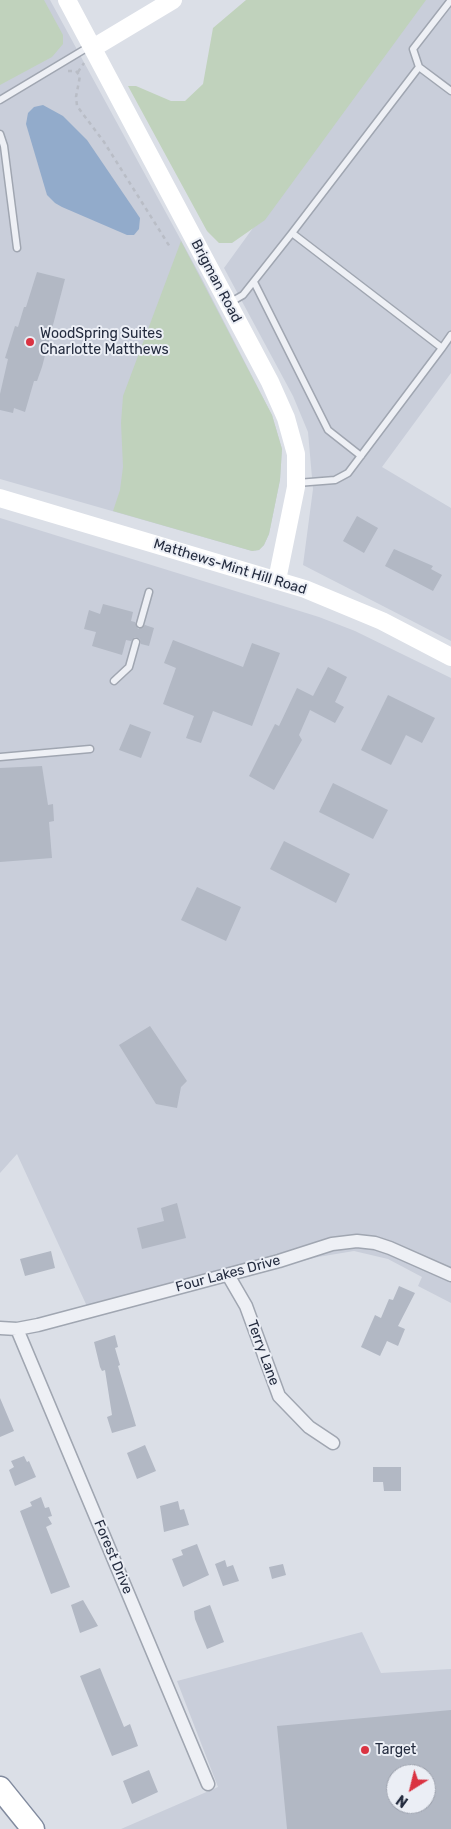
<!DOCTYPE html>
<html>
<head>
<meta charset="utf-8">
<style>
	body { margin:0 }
	#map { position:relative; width:451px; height:1829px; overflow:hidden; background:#dbdfe7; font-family:Rubik,sans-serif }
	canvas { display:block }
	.north { position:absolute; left:386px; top:1764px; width:50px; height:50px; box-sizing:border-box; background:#ebeef5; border:1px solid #9ba0ac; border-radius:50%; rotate:216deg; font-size:14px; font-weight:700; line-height:20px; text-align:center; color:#242c3f }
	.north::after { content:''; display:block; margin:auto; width:18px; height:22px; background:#da3342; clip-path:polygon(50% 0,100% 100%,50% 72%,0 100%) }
</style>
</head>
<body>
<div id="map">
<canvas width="451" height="1829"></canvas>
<div class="north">N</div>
</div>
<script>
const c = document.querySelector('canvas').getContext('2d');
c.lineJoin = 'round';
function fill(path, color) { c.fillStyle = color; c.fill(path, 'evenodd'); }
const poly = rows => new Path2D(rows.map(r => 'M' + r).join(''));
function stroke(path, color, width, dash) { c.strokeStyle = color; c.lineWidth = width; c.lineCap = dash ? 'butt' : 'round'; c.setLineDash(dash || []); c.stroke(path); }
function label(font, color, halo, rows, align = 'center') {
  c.font = font + ' Rubik,sans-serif'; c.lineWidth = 4; c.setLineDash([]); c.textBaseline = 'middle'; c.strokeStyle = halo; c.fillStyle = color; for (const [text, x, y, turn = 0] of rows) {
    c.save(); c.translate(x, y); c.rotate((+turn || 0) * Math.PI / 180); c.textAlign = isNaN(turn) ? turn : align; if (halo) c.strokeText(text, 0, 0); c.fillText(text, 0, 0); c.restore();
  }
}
fill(poly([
	[0,0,50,0,201,277,272,415,282,449,280,480,269,534,264,545,259,550,252,551,0,479],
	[418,0,451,0,451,373,382,467,451,508,451,641,303,565,313,489,308,432,293,396,224,268],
	[0,518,319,617,355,631,451,678,451,1303,418,1286,422,1277,388,1259,354,1251,318,1257,91,1315,17,1154,0,1173],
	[362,1632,381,1673,451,1669,451,1829,121,1829,218,1787,177,1681],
	[396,1774,426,1774,426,1804,396,1804]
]), '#c9ceda');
fill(poly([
	[0,0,44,0,63,35,63,44,52,57,0,85],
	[246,0,426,0,265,220,232,243,219,243,207,231,128,86,136,86,171,101,185,101,203,84,213,28],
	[181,241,272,415,282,449,280,480,269,534,264,545,259,550,252,551,113,511,120,490,123,467,121,423,123,396]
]), '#c0d2bc');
fill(poly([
	[43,105,63,116,87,140,140,218,139,229,134,235,127,235,62,207,55,203,47,195,26,124,28,113,34,107]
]), '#92abcb');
fill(poly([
	[37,272,65,279,42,367,37,381,34,381,25,412,14,408,13,413,0,410,0,394,8,359,5,358,15,326,18,327,24,307,26,307],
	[357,516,378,528,364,553,343,541],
	[394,549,433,566,431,569,442,575,433,591,385,566],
	[103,604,133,612,131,621,135,622,138,629,145,625,154,628,149,646,141,644,140,639,135,637,131,641,126,640,122,655,92,646,96,632,84,629,89,610,100,614],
	[173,640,243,667,252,643,280,653,252,726,213,711,201,743,186,738,194,716,163,704,176,668,164,663],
	[328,667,347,677,335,702,344,707,335,723,310,710,299,735,302,740,274,790,249,776,275,724,279,726,297,688,313,696],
	[388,695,435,718,422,743,406,735,391,765,361,750],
	[130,724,151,732,141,758,119,750],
	[42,766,48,805,53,804,54,821,49,822,52,858,0,862,0,768],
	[333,783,388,810,373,839,319,812],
	[284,841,350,874,336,903,270,869],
	[197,887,241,907,226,941,181,920],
	[150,1026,187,1081,181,1087,177,1108,156,1104,119,1045],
	[177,1203,186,1238,142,1249,137,1228,164,1221,161,1208],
	[51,1251,55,1268,25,1276,20,1259],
	[399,1286,415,1293,398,1326,405,1329,398,1346,387,1341,380,1356,361,1347,375,1315,381,1318,389,1299,393,1300],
	[115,1335,118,1347,115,1348,120,1365,118,1366,136,1426,112,1433,107,1417,112,1415,105,1370,102,1371,100,1367,94,1342],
	[0,1398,14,1431,0,1437],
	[145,1445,156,1471,137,1479,127,1453],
	[24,1456,27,1462,29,1461,36,1477,15,1486,9,1470,14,1467,11,1461],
	[373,1467,401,1467,401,1491,384,1491,383,1482,373,1482],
	[41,1497,45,1508,49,1507,52,1516,48,1517,52,1524,46,1527,70,1587,51,1594,20,1511,32,1506,30,1502],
	[178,1501,180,1510,184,1509,189,1525,164,1532,160,1506],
	[197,1544,209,1575,183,1587,172,1559,183,1555,181,1550],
	[225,1560,227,1567,233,1565,239,1581,223,1586,215,1564],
	[283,1564,286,1575,272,1579,269,1567],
	[83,1600,98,1626,80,1633,71,1605],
	[210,1605,224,1642,207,1649,195,1619,194,1611],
	[100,1668,124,1727,130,1724,138,1746,112,1756,80,1676],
	[451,1710,451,1829,287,1829,277,1726],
	[396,1774,426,1774,426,1804,396,1804],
	[149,1770,158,1792,132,1804,123,1781]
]), '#b2b8c4');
const lane = poly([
	[451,0,413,49,419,67,451,91],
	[0,100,90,46],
	[0,134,4,146,17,248],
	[292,233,419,67],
	[254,282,328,430,361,456],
	[229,303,243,295,292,233,442,348,348,473,335,480,297,483],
	[442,348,451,335],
	[140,624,149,592],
	[114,681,129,667,136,642],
	[0,757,90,749]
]);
const street = poly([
	[228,1275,246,1306,279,1396,309,1427,333,1443],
	[0,1328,17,1329,38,1325,279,1261,332,1244,357,1241,375,1243,390,1248,451,1275],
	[17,1329,208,1784]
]);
const highway = poly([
	[0,1788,33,1829]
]);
stroke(lane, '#a0a6b1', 9);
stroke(street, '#a0a6b1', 15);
stroke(highway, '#828b9f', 25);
stroke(poly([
	[68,71,76,71,80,76,76,97,77,106,104,142,170,247],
	[78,72,84,63]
]), '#b9bdc6', 2.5, [4, 4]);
stroke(lane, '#eef0f5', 6);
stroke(street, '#eef0f5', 12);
stroke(poly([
	[67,0,270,382,286,418,296,454,296,487,277,580],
	[93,48,173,0],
	[0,498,305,589,382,621,451,657]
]), '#fff', 18);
stroke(highway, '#fff', 22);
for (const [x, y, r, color] of [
	[30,342,5,"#da3342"],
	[365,1750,5,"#da3342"]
]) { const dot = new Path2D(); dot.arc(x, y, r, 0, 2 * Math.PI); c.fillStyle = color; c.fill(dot); stroke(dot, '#ebeef5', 2); }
label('14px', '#242c3f', '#ebeef5', [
	["Brigman Road",216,281,62],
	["Matthews-Mint Hill Road",230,567,17],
	["Four Lakes Drive",228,1274,-15],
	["Terry Lane",263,1353,70],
	["Forest Drive",113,1557,67]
]);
label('14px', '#242c3f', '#ebeef5', [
	["WoodSpring Suites",40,334],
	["Charlotte Matthews",40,350],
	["Target",375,1750]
], 'left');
</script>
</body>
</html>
